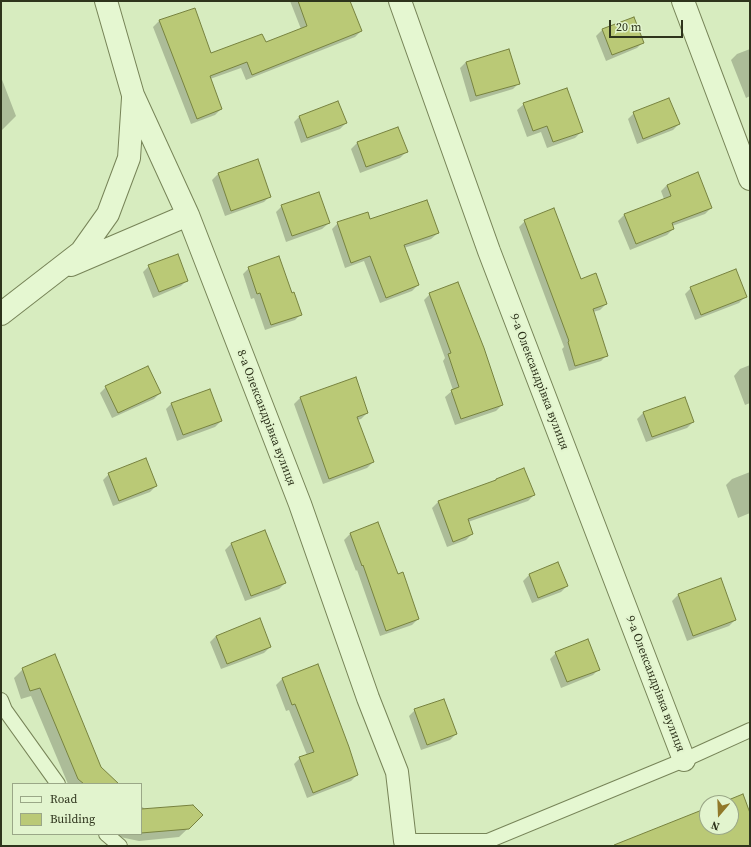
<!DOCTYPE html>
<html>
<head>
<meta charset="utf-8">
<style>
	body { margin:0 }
	#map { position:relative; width:751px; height:847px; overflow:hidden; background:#d7ecbf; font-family:"Source Serif 4",serif }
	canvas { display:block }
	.frame { position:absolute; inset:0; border:2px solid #2e341c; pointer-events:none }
	.legend { position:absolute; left:12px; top:783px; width:130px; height:52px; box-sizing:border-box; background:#e2f4ce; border:1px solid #9aa787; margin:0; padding:5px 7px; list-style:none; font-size:12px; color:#2e341c }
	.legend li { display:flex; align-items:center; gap:8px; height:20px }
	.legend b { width:20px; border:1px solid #9aa787 }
	.north { position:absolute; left:699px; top:795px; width:40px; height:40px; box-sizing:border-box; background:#e2f4ce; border:1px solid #9aa787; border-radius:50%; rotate:199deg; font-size:11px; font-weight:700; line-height:16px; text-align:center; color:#2e341c }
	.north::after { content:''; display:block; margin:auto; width:14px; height:18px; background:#91792a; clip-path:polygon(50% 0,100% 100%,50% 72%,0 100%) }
	.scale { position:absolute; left:609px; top:20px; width:74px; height:18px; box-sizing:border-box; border:2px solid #2e341c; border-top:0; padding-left:5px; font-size:12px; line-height:14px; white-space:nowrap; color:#2e341c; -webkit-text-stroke:3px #e2f4ce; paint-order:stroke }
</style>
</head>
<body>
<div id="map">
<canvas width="751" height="847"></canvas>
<div class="frame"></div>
<ul class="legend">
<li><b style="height:5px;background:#e5f7d1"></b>Road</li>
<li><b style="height:11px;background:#bac976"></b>Building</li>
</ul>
<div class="north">N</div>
<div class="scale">20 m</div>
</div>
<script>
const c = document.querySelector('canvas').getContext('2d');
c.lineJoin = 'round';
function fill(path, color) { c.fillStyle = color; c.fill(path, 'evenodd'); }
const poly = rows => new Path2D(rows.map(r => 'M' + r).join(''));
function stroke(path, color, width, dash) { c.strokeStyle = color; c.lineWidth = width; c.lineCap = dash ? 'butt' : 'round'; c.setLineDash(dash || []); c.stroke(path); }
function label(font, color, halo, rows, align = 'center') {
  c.font = font + ' "Source Serif 4",serif'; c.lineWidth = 4; c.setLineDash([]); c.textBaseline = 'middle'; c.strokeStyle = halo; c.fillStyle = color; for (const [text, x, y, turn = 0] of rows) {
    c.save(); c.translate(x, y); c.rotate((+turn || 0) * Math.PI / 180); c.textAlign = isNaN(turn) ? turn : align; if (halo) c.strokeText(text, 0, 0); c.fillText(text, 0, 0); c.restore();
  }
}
fill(poly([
	[290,1,348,1,361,31,355,37,246,80,241,68,210,79,221,109,215,115,191,124,153,27,159,21,194,9,210,54,265,44,301,29],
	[633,18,643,42,637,48,606,61,596,36,602,30],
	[750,49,750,96,746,98,731,60,737,54],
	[466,62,519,83,513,89,470,102,460,68],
	[1,77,16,116,1,131],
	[524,104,581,132,575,138,547,148,541,132,527,137,517,110],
	[634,113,679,124,673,130,637,144,628,119],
	[300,116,346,123,340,129,301,143,294,122],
	[357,143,406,152,400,158,360,173,351,149],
	[218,174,270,196,264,202,225,216,212,180],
	[698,174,711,208,705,214,672,226,673,229,667,235,630,250,618,221,624,215,664,199,661,191,667,185],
	[282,206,329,223,322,229,286,242,276,212],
	[370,220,438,233,431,239,404,248,418,285,412,291,380,303,364,261,345,268,332,229,338,223],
	[525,221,580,280,606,304,600,310,593,312,607,355,601,361,569,371,562,349,564,347,519,227],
	[149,266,187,280,181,286,153,298,143,272],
	[249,268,291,294,301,314,295,320,265,330,254,298,251,299,243,274],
	[691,288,745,297,739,303,695,320,685,294],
	[430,294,502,405,496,411,455,425,445,397,453,390,443,361,445,358,424,300],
	[750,365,750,403,745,405,734,376,740,369],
	[355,379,367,413,361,419,357,420,373,462,367,468,323,484,294,404,300,398],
	[106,387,160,393,154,399,112,418,100,393],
	[172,403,221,421,215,427,177,441,166,409],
	[643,413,693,422,687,428,646,442,637,419],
	[750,472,750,513,738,518,726,485,732,479],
	[109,474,156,486,150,492,113,506,103,480],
	[496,480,534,495,528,501,468,522,472,534,466,540,447,547,432,508,438,502,495,481],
	[265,531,285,583,279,589,245,601,225,550,231,544],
	[350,534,397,575,418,619,412,625,380,636,357,570,356,571,344,540],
	[558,564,567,586,561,592,532,603,523,581,529,575],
	[720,579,735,620,729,626,687,641,672,601,678,595],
	[216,636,270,647,264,653,221,669,210,642],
	[556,653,599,669,593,675,561,688,550,659],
	[54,655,100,768,118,784,68,784,31,696,21,699,14,678,23,669],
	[317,665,357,775,351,781,307,798,294,764,300,758,307,755,289,710,286,711,276,685,282,679],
	[415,710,456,734,450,740,421,750,409,716],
	[141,806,145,809,202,815,179,837,139,841,120,837,117,834,141,834]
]), '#0003');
const building = poly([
	[298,1,350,1,362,31,252,75,247,62,210,76,222,109,197,119,159,20,195,8,211,53,262,34,266,42,307,26,298,1],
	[634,17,644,43,612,55,602,29,634,17],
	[509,49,520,84,476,96,466,62,509,49],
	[567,88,583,132,553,142,547,126,533,131,523,103,567,88],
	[669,98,680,124,643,139,633,112,669,98],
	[338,101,347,123,307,138,299,116,338,101],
	[398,127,408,152,366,167,357,142,398,127],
	[258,159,271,197,231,211,218,173,258,159],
	[698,172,712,208,672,223,674,229,636,244,624,214,671,196,667,185,698,172],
	[319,192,330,223,292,236,281,205,319,192],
	[427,200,439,233,404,245,419,285,386,298,370,256,351,263,337,222,368,212,370,219,427,200],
	[554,208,581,279,596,273,607,304,593,309,608,356,575,366,568,342,569,341,524,220,554,208],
	[178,254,188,281,159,292,148,265,178,254],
	[279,256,292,293,294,292,302,315,271,325,260,293,257,294,248,267,279,256],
	[736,269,747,297,701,315,690,287,736,269],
	[458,282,484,348,503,405,461,419,451,390,459,387,448,354,451,353,429,293,458,282],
	[148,366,161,393,118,413,105,386,148,366],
	[356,377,368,413,357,417,374,462,329,479,300,397,356,377],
	[210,389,222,421,183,435,171,403,210,389],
	[685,397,694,422,652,437,643,412,685,397],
	[146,458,157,486,119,501,108,473,146,458],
	[524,468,535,495,468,519,473,534,453,542,438,501,496,480,496,479,524,468],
	[378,522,398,574,403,572,419,619,386,631,363,565,362,566,350,533,378,522],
	[265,530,286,583,251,596,231,543,265,530],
	[558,562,568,586,538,598,529,574,558,562],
	[721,578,736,620,693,636,678,594,721,578],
	[260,618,271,647,227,664,216,636,260,618],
	[588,639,600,670,567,682,555,652,588,639],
	[55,654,101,767,119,784,84,784,78,779,40,688,30,691,22,668,55,654],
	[318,664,349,747,358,775,313,793,299,757,314,752,295,704,292,705,282,678,318,664],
	[444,699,457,734,427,745,414,709,444,699],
	[743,794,750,813,750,846,614,846,614,845,707,808,707,827,731,827,731,803,721,803,743,794],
	[193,805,203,815,189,829,141,833,141,809,193,805]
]);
fill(building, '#bac976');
stroke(building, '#77823f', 1);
const lane = poly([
	[1,700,5,710,58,784],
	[106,834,120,846],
	[403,846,405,841,488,841,684,760,750,730]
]);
const street = poly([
	[106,1,133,95,188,215,300,504,368,698,397,772,405,841],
	[400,1,489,251,684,760],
	[683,1,750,179],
	[71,265,188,215],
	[1,314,81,252,108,214,129,158,133,98]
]);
stroke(lane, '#778458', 16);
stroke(street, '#778458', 24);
stroke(lane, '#e5f7d1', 14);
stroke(street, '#e5f7d1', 22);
label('12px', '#2e341c', '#e2f4ce', [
	["9-а Олександрівка вулиця",539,382,69],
	["8-а Олександрівка вулиця",266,418,69],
	["9-а Олександрівка вулиця",655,684,69]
]);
</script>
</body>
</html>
